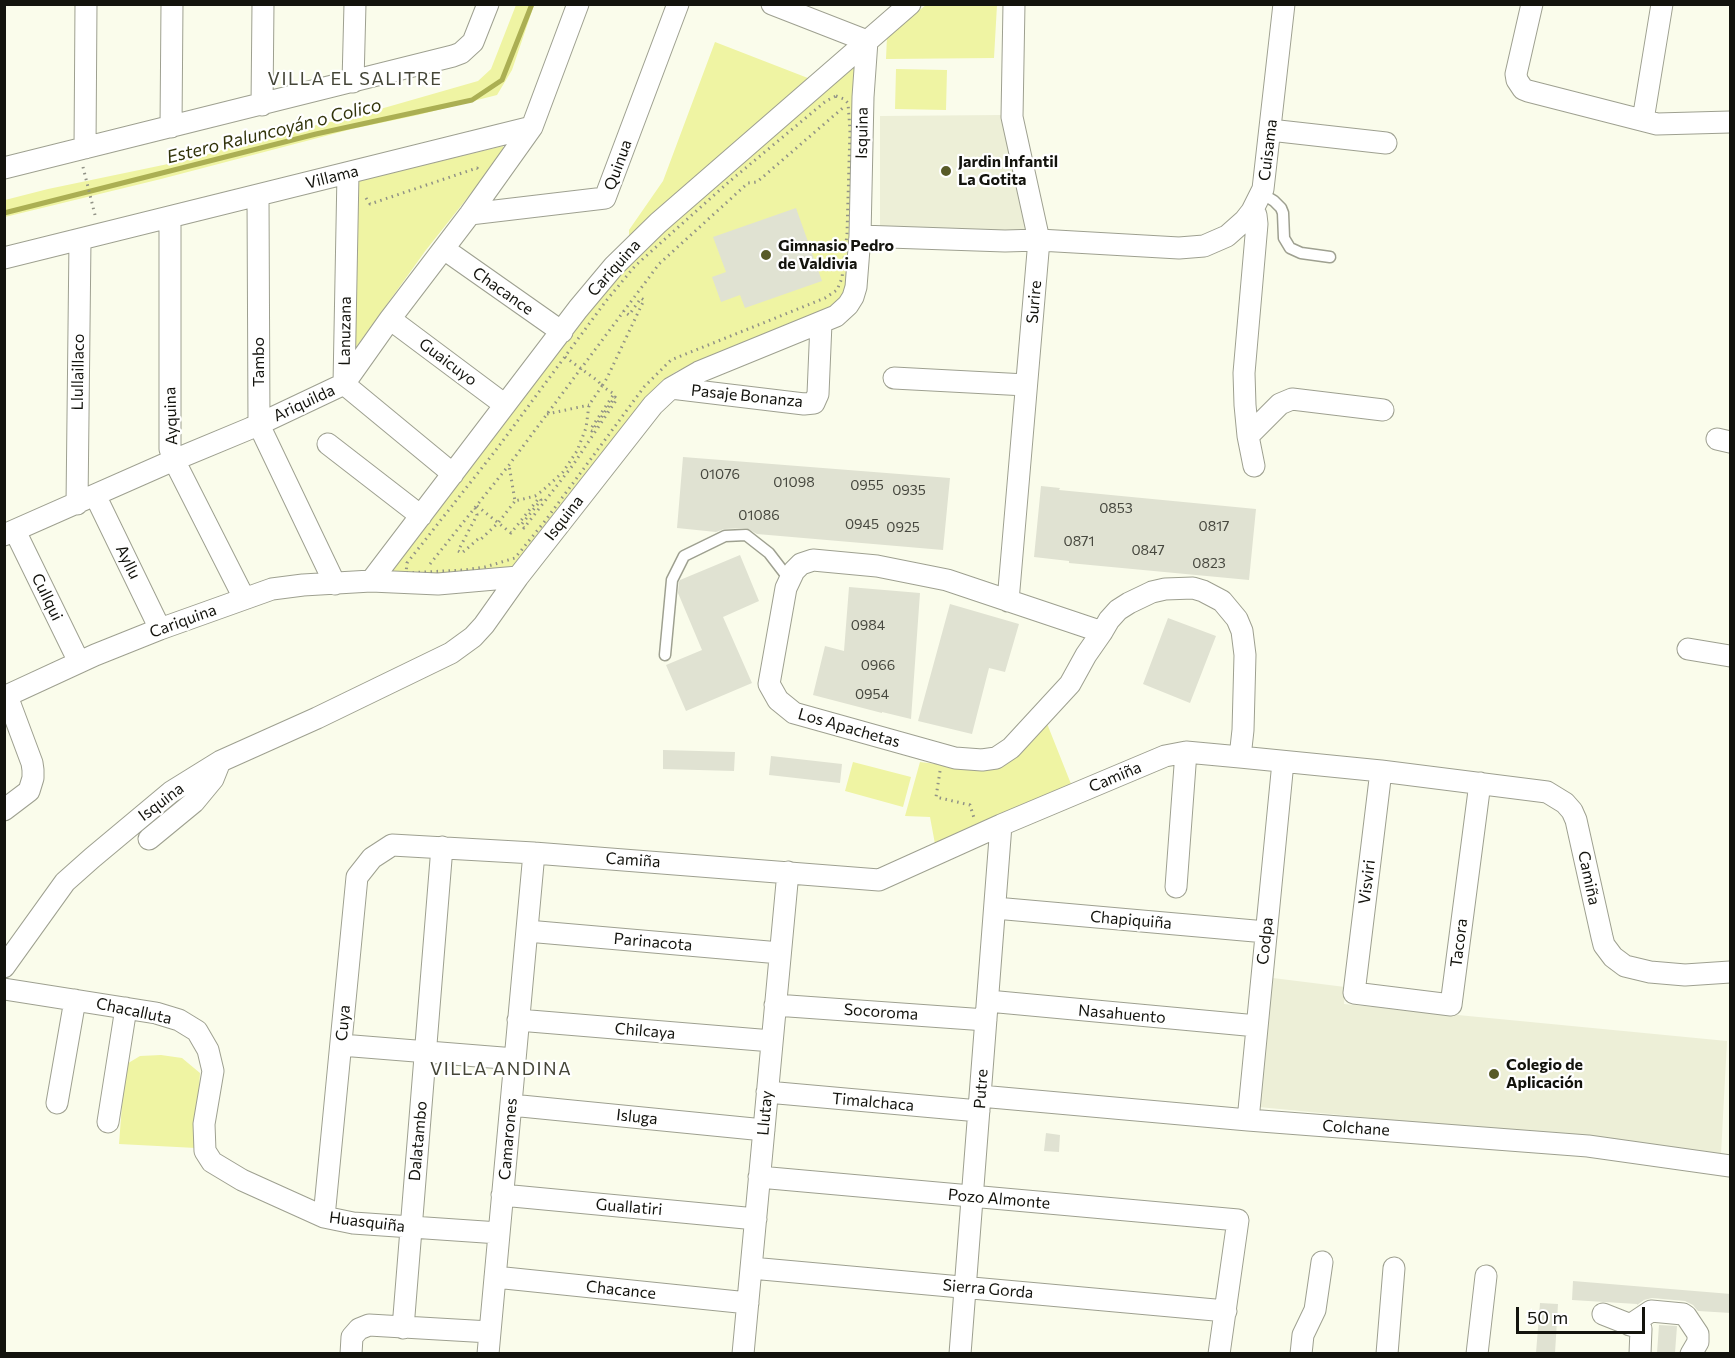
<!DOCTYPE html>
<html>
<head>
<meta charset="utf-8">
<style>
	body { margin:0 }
	#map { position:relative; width:1735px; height:1358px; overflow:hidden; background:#fafceb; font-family:Commissioner,sans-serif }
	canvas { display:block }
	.frame { position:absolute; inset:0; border:6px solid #13130d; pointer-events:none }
	.scale { position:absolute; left:1516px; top:1307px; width:129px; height:27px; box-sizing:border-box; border:3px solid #13130d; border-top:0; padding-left:8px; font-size:18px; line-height:21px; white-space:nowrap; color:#13130d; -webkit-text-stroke:4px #fff; paint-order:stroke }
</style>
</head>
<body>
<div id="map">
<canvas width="1735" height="1358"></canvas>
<div class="frame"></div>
<div class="scale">50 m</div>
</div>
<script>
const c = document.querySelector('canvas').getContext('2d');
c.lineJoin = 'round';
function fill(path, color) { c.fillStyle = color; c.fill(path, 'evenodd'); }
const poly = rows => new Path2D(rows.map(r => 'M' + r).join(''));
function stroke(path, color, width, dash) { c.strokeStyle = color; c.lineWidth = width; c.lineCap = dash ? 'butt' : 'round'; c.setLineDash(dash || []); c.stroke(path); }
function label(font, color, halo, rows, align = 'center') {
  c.font = font + ' Commissioner,sans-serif'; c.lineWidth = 4.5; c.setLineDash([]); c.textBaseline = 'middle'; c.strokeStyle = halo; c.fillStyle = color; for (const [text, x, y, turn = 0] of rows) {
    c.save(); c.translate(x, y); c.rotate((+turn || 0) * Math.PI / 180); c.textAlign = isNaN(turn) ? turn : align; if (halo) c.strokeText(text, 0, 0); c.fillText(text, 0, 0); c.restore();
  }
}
fill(poly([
	[1001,115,1026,231,880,226,880,116],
	[1273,978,1345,987,1344,1004,1727,1041,1721,1154,1597,1140,1259,1107]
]), '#edefd7');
fill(poly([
	[516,5,534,5,512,70,497,95,418,115,352,129,161,179,5,217,5,200,48,189,192,159,271,135,349,118,478,81,491,69],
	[926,5,997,5,994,58,886,59,887,36],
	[715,42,813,80,859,58,851,235,844,294,830,309,677,371,663,380,645,398,513,569,384,577,435,504,629,261,629,230,663,181],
	[896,69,947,70,946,110,895,109],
	[503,146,506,153,495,163,426,250,354,350,357,181],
	[1046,721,1073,789,935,844,930,817,905,816,920,762,978,769],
	[853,762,911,777,903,807,845,791],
	[161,1055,182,1058,200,1073,196,1148,119,1144,125,1065,140,1056]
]), '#eff4a3');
stroke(poly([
	[4,213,316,134,472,100,502,80,532,4]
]), '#abaf53', 5);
fill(poly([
	[796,208,822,281,745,308,740,295,721,302,712,277,726,272,713,237],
	[683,457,950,478,943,550,757,534,746,528,724,529,716,532,677,528],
	[1041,486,1060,488,1059,490,1256,509,1249,580,1069,563,1069,561,1034,557],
	[740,555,759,601,723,617,752,683,686,711,666,665,702,650,678,593,679,582,680,580],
	[849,587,920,593,911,719,882,712,882,713,813,695,825,646,844,651],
	[950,604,1019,624,1005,672,989,668,972,734,918,721],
	[1168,618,1216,636,1190,703,1143,684],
	[663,750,735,752,734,771,663,769],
	[771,756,842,764,840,783,769,775],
	[1046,1133,1060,1135,1059,1152,1044,1151],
	[1573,1281,1731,1294,1731,1313,1698,1311,1693,1305,1685,1301,1652,1298,1644,1300,1637,1305,1637,1304,1572,1300],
	[1540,1303,1558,1304,1555,1353,1536,1353],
	[1659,1325,1677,1326,1675,1353,1657,1353]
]), '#e0e2d2');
const lane = poly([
	[1261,193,1274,201,1281,208,1283,213,1284,238,1290,248,1301,253,1330,257],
	[665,655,672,580,684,556,725,536,746,535,769,553,789,579]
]);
const street = poly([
	[772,4,867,41],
	[1532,4,1516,74,1517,80,1523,89,1528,91,1657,124,1730,122],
	[353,82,355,4],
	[262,105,263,4],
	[1643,120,1662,4],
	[171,127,172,4],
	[1270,130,1386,143],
	[85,148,86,4],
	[4,168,453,56,461,53,473,42,488,4],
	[348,173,344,384,453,474],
	[258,195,259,425,335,584],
	[1252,211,1256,215,1257,224,1244,373,1245,405,1248,436,1254,466],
	[470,214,605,198,678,4],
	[170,217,170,449,174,460,244,598],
	[860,236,1005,241,1039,240,1179,248,1204,246,1227,236,1245,220,1252,211,1263,189,1284,4],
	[444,249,562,332],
	[4,258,532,127],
	[390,319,505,405],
	[894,378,1026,385],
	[671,388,804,404,814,403,818,394,821,323],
	[1248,436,1280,404,1292,399,1383,410],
	[1717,439,1730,442],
	[328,444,421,516],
	[95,495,160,629],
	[77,504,80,240],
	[15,531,79,662],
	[4,535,174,460,251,428,344,384,390,319,470,214,532,127,578,4],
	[371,581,578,309,614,266,658,223,910,4],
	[1008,601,1039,240,1012,117,1014,4],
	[1102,632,947,580,877,566,813,560,801,564,794,571,786,588,769,684,778,700,794,713,955,758,982,760,996,758,1011,748,1070,684,1086,655,1102,632,1109,620,1118,610,1129,603,1152,592,1165,589,1193,588,1203,591,1222,601,1237,619,1242,631,1245,655,1243,730,1240,757],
	[1688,649,1730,656],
	[4,697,95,655,160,629,272,589,303,585,371,581,438,584,518,577],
	[1381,771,1354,993,1451,1005,1480,783],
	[4,810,29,791,33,778,33,770,32,763,7,696],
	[149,839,194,802,213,779,219,764],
	[1176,887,1186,752],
	[995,908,1266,932],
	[527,931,780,953],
	[4,967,65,882,92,858,171,792,221,761,317,718,451,653,473,637,484,625,518,577,653,405,671,388,699,372,836,316,848,305,853,297,856,287,860,236,863,97,867,41],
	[4,989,156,1013,179,1020,197,1031,208,1050,213,1071,204,1124,205,1151,212,1162,242,1180,324,1217,353,1223,499,1233],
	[988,1001,1257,1026],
	[775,1005,986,1020],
	[518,1020,772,1041],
	[341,1045,515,1059],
	[767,1092,979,1111],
	[980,1096,1248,1120,1588,1146,1730,1166],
	[57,1103,75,1000],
	[511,1105,764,1130],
	[1248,1120,1283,762],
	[108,1122,126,1008],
	[759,1177,1238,1220,1219,1354],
	[502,1195,756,1219],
	[324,1217,357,877,372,858,392,845,534,853,879,880,1001,825,1165,756,1186,752,1240,757,1381,771,1547,792,1565,803,1572,811,1576,820,1602,937,1604,945,1613,957,1625,966,1650,972,1685,975,1730,972],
	[751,1268,1226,1311],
	[495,1277,748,1303],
	[1603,1314,1641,1329,1640,1354],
	[1630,1325,1651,1311,1683,1314,1686,1316,1698,1334,1698,1342,1691,1354],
	[403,1328,442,847],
	[351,1354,352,1337,359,1329,369,1325,490,1332],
	[488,1354,534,853],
	[743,1354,788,872],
	[960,1354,1001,825],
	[1301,1354,1303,1335,1315,1310,1322,1262],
	[1387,1354,1394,1268],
	[1477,1354,1486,1276]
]);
stroke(lane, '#9ea090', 13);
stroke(street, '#9ea090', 23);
stroke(poly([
	[836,96,844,99,848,103,850,130,847,234,842,278,837,290,825,298,671,360,644,387,545,521,515,558,485,567,464,570,406,573,407,563,496,450,606,301,635,266,730,181,826,101,836,96],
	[83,167,95,215],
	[366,198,370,204,477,168,479,170],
	[565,357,598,381,602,386,607,378,644,300,641,298,629,315,623,311],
	[547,414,589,405],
	[477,506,511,533,539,498,541,500,521,525,524,528,573,465,617,399,615,397,592,431,590,430,614,394,602,386,589,405,586,428,577,451,563,472,542,491,535,496,515,501,509,465],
	[475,508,477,515,458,551,462,553,478,539,480,540,498,523,515,501],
	[430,564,509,465,659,264,748,183,757,182,845,106],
	[940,771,936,797,970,805,974,818]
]), '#919286', 3, [1.5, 4.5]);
stroke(lane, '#fff', 10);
stroke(street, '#fff', 21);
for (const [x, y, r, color] of [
	[946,171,6,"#585a27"],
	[766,255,6,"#585a27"],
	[1494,1074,6,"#585a27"]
]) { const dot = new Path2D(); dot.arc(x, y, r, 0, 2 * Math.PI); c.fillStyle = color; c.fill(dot); stroke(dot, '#fff', 2); }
label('14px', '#46473e', null, [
	["01076",720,474],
	["01098",794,482],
	["0955",867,485],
	["0935",909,490],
	["0853",1116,508],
	["01086",759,515],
	["0945",862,524],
	["0817",1214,526],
	["0925",903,527],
	["0871",1079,541],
	["0847",1148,550],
	["0823",1209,563],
	["0984",868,625],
	["0966",878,665],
	["0954",872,694]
]);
label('16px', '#13130d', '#fff', [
	["Isquina",862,133,-89],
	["Cuisama",1268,150,-83],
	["Quinua",618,165,-70],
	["Villama",332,177,-14],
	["Cariquina",614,268,-48],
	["Chacance",503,291,35],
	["Surire",1034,302,-85],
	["Lanuzana",345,331,-89],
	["Tambo",259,362,-90],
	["Guaicuyo",448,362,37],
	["Llullaillaco",78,372,-89],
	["Pasaje Bonanza",747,396,6],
	["Ariquilda",304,403,-25],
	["Ayquina",171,416,-92],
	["Isquina",564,518,-52],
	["Ayllu",128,562,64],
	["Cullqui",47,597,64],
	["Cariquina",183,621,-20],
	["Los Apachetas",849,728,16],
	["Camiña",1115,777,-23],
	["Isquina",161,802,-37],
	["Camiña",633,860,4],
	["Camiña",1589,878,78],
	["Visviri",1367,882,-83],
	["Chapiquiña",1131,920,5],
	["Codpa",1265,941,-84],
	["Parinacota",653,942,5],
	["Tacora",1459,943,-83],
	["Chacalluta",134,1011,12],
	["Socoroma",881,1012,4],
	["Nasahuento",1122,1014,5],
	["Cuya",343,1023,-85],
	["Chilcaya",645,1031,5],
	["Putre",981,1089,-86],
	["Timalchaca",873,1102,5],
	["Llutay",765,1113,-85],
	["Isluga",637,1117,6],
	["Colchane",1356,1128,4],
	["Camarones",508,1139,-85],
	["Dalatambo",418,1141,-85],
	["Pozo Almonte",999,1199,5],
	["Guallatiri",629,1207,5],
	["Huasquiña",367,1222,7],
	["Sierra Gorda",988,1289,5],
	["Chacance",621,1290,6]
]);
label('bold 16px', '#13130d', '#fff', [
	["Jardin Infantil",958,162],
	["La Gotita",958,180],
	["Gimnasio Pedro",778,246],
	["de Valdivia",778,264],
	["Colegio de",1506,1065],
	["Aplicación",1506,1083]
], 'left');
c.letterSpacing = '1.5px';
label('18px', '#454638', '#fff', [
	["VILLA EL SALITRE",355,79],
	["VILLA ANDINA",501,1069]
]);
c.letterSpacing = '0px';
label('italic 18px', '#32340b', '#fff', [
	["Estero Raluncoyán o Colico",274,131,-14]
]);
</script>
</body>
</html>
